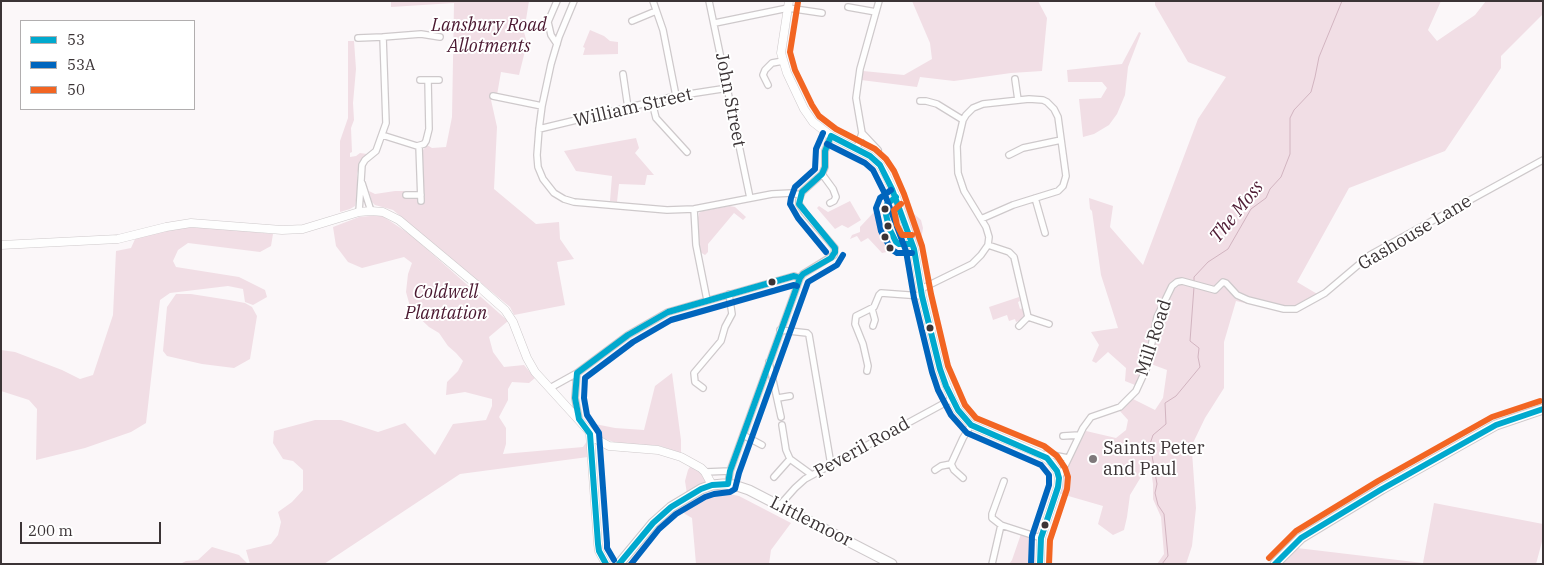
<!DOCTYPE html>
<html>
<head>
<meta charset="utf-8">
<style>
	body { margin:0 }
	#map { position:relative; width:1544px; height:565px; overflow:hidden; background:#fbf7f9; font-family:"IBM Plex Serif",serif }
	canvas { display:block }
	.frame { position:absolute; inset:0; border:2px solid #3b3436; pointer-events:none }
	.legend { position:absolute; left:20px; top:20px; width:175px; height:90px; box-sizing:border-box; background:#fff; border:1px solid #b1aeaf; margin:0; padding:6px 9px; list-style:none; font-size:15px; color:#3b3436 }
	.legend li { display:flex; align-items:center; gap:10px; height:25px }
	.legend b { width:25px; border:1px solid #b1aeaf }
	.scale { position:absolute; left:20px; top:522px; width:141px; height:22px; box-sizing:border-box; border:2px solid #3b3436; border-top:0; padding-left:6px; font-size:15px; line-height:18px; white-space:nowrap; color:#3b3436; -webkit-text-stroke:4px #fff; paint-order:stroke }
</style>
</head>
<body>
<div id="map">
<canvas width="1544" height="565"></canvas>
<div class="frame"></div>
<ul class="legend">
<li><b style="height:6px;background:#00a9ce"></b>53</li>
<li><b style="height:6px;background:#0065bd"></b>53A</li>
<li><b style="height:6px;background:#f26522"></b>50</li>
</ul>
<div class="scale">200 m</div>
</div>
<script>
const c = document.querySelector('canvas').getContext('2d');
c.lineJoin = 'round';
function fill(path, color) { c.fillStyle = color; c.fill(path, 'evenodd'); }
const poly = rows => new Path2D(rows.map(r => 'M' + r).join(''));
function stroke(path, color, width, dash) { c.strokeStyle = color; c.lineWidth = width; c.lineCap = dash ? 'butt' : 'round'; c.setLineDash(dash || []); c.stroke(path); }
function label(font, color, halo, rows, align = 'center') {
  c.font = font + ' "IBM Plex Serif",serif'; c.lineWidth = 4; c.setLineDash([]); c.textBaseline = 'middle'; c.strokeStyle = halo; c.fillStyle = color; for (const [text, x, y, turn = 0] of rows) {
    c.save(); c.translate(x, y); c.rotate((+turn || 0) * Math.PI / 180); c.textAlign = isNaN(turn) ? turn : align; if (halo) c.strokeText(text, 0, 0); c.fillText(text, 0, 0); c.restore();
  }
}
fill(poly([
	[391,1,529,1,524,32,527,43,519,75,501,72,497,95,491,100,497,127,494,189,536,224,559,222,560,239,574,259,557,262,565,305,514,315,510,307,393,210,375,205,372,202,369,191,375,194,395,191,404,191,405,198,417,198,418,203,423,202,423,150,427,145,432,148,446,147,452,117,454,3,391,7],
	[912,1,1038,1,1047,18,1042,71,1011,73,954,81,920,77,917,87,861,80,863,71,904,75,932,59,930,43],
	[1155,1,1441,1,1428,30,1437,41,1475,15,1486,1,1543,1,1543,14,1501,56,1501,68,1445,151,1349,188,1297,282,1319,295,1287,313,1236,301,1224,342,1224,388,1205,418,1193,443,1195,449,1192,452,1196,508,1192,546,1186,564,1157,564,1164,554,1161,517,1153,499,1153,484,1150,462,1130,495,1127,517,1124,530,1113,535,1098,524,1103,506,1058,493,1072,458,1086,431,1116,438,1126,430,1128,420,1119,410,1133,399,1155,410,1163,398,1167,370,1151,364,1135,385,1125,381,1126,368,1108,352,1096,363,1092,361,1099,345,1091,332,1118,328,1101,275,1092,211,1090,209,1089,198,1113,206,1110,227,1143,265,1198,119,1226,77,1188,62,1155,5],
	[590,30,604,36,610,41,618,42,618,54,583,55,585,48,583,47],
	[1139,32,1141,33,1128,67,1125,95,1117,114,1109,125,1094,134,1083,137,1079,99,1101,98,1107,88,1102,82,1068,82,1067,70,1122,64],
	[348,41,354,41,356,69,353,103,354,120,351,128,352,152,350,153,350,157,356,156,360,153,367,154,362,159,357,174,358,191,355,206,350,209,340,212,340,141,348,118],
	[636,138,639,148,635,153,654,175,647,175,645,185,619,184,617,202,610,201,612,176,576,171,564,151],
	[850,201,861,220,848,228,842,225,835,229,817,208,819,206,828,212],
	[904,205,921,220,923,228,920,246,917,247],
	[730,206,735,207,746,217,743,220,734,213,708,244,708,252,705,255,700,252,698,239,697,223,699,213,702,211],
	[875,211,878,212,885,231,881,232,882,240,887,239,891,251,882,253,868,238,861,242,857,236,850,239,852,235,860,232,860,227],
	[381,215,411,235,508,321,489,337,493,352,504,367,524,365,535,378,529,383,512,382,508,389,508,400,499,417,506,428,506,444,503,454,583,447,587,441,588,457,460,474,324,564,250,564,246,550,271,544,278,535,281,522,278,512,292,502,303,490,303,470,293,461,283,459,273,443,274,431,315,420,341,420,378,432,405,423,435,455,453,424,486,420,492,406,492,399,465,392,446,395,447,382,458,371,463,361,456,353,448,346,439,333,429,327,411,310,406,292,408,274,412,263,404,257,362,268,348,262,336,246,333,227,359,217],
	[197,226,273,234,271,246,260,252,188,243,178,250,173,261,176,267,239,277,265,290,267,297,253,305,245,302,243,289,228,286,170,293,160,300,146,423,131,432,85,448,36,460,37,409,29,400,1,391,1,350,15,352,62,370,80,379,93,375,113,315,116,251,131,248,136,237,177,228],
	[176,294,191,294,229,300,245,303,252,307,257,316,250,359,234,368,202,364,167,356,163,351,167,307],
	[1019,297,1020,301,1018,302,1020,309,1023,308,1025,314,1021,320,1016,322,1015,319,1009,321,1007,315,993,320,989,307],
	[672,373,681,440,681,453,660,446,617,443,605,439,598,434,590,423,615,428,644,430,655,386],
	[691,465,700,472,707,483,687,494,685,481,688,470],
	[719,492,739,496,791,523,771,550,769,564,696,564,692,518,685,514,681,508],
	[1434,503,1543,524,1543,538,1536,564,1282,564,1297,548,1423,563],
	[1021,534,1035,539,1035,564,1009,564,1012,560],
	[212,547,239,555,248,564,180,564,186,561,198,560]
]), '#f1dee5');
stroke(poly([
	[1194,281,1194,277,1208,262,1228,249,1251,209,1266,198,1270,189,1281,177,1290,154,1290,118,1294,110,1311,92,1315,77,1319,57,1342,1],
	[1162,564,1168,556,1164,514,1158,505,1155,493,1157,484,1150,444,1153,435,1166,424,1165,403,1176,396,1200,367,1198,357,1199,348,1190,341,1194,287]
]), '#d2b4c0', 1);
const street = poly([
	[574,1,559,37,551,64,542,106,539,129,537,155,538,167,543,179,554,193,564,199,574,202,667,210,694,209,772,194,792,193,800,195],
	[653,1,663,30,676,96],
	[709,1,750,198],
	[848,7,876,12],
	[632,21,656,11],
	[715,23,788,8,822,13],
	[358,38,383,37],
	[557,44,551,35,548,22,557,1],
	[623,74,628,108],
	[1015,79,1018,100],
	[420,80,439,80],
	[768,85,763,75,765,70,772,63,783,61],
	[493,96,542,106],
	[920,101,926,101,937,104,963,120],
	[652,102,656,118,687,152],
	[539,129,676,96,728,88],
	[862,133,878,150],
	[382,135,417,146,424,144,426,141,429,129,428,80],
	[419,146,421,201],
	[857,148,862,133,856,98,860,69,879,1],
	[1009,155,1023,148,1061,140],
	[822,174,833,189,836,197,834,201,830,203],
	[362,183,371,211],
	[406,195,421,195],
	[1035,198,1045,233],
	[694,209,696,245,707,300],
	[359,212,362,165,365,160,376,151,386,123,383,37,421,34,440,37],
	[988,245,1009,252,1014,257,1028,317],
	[921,289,972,264,981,255,988,245,989,237,986,227,964,191,958,173,957,146,963,120,966,115,973,108,983,104,1029,99,1043,100,1047,102,1054,109,1058,117,1066,176,1063,186,1058,191,1013,205,981,219],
	[872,309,875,320,873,326],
	[1019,326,1028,317,1049,324],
	[780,330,807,333,809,335,831,465],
	[769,362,781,417],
	[867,371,868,366,863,344,855,324,856,316,874,307,879,295,881,293,922,296],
	[577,373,575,398,579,419],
	[550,388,577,373,628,335,668,312,794,276,800,278],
	[703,388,695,382,694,373,721,341,725,327,732,314,729,294],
	[778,398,790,396],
	[782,425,786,450,790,459,812,475],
	[743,435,762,445],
	[1063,436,1079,435],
	[1043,455,1047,454,1068,458],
	[935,470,941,466,951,464],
	[705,472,730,471],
	[774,477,790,459],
	[963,478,954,470,951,464,963,438,971,425],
	[1059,478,1083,428,1091,417,1120,407,1136,391,1147,367,1157,317,1172,286,1177,282,1182,281,1215,290,1223,282,1226,283,1237,295,1248,300,1284,309,1296,309,1325,293,1370,255,1543,160],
	[1004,481,992,514,992,518,1001,525,1041,538],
	[728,484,730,471,800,278,803,274,834,255,835,248,805,213,799,204,799,200,802,192,822,174,825,167,825,151,831,136],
	[779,506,795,488,805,479,952,399],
	[992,564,1001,525]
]);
const secondary = poly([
	[789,1,781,53,787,73,804,109,813,122,831,136,870,156,880,165,886,175,896,197,914,249,922,296,935,348,940,369,952,399,958,410,971,425,1040,454,1051,462,1057,471,1059,478,1058,487,1041,538,1040,564],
	[1,245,118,239,166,227,191,223,282,230,303,229,359,212,371,211,383,212,399,220,478,286,505,310,513,322,527,358,535,372,596,439,609,446,658,450,681,457,701,468,705,472,712,485],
	[590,434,598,544,599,551,606,564]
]);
const primary = poly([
	[619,564,653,523,671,507,701,489,712,485,723,484,734,485,749,490,892,564],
	[1275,564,1301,538,1382,489,1496,425,1543,409]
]);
stroke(street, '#cec9cb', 8);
stroke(secondary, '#cec9cb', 9);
stroke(primary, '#cec9cb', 11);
stroke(street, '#fefefe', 5.5);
stroke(secondary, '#fefefe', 8);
stroke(primary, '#fefefe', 9);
stroke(poly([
	[831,136,870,156,880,165,892,189,914,249,922,296,940,369,946,386,958,410,971,425,1047,458,1057,471,1059,478,1058,487,1041,538,1040,564],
	[831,136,825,151,825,167,822,174,802,192,799,204,835,248,835,252],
	[896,197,887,204,885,210,889,228,896,242,899,244,912,244],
	[606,564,599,551,598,544,590,434,579,419,575,398,577,373,628,335,668,312,794,276,800,278],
	[619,564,653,523,671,507,701,489,712,485,728,484,730,471,800,278,803,274,831,258,835,252],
	[1275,564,1301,538,1382,489,1496,425,1543,409]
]), '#00a9ce', 6);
stroke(poly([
	[823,133,816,149,815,169,795,187,791,198,790,204,798,218,826,252],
	[827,144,865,163,873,170,884,192,906,251,914,298,932,372,938,390,951,415,967,433,1041,465,1049,475,1049,485,1032,536,1031,564],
	[891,190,880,198,876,208,881,231,891,249,897,253,912,253],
	[614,560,607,548,607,543,599,433,587,415,584,398,585,378,633,342,671,320,794,285,797,286],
	[631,564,659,529,676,514,705,497,714,494,730,492,735,489,739,473,808,282,837,265,843,255]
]), '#0065bd', 6);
stroke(poly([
	[798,2,790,52,795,70,812,105,819,116,836,129,875,149,886,159,894,171,904,194,922,246,931,294,948,366,965,405,976,418,1044,446,1057,456,1065,468,1068,477,1067,489,1050,540,1049,564],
	[901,204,894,210,897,225,902,235,912,235],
	[1269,558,1296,531,1378,481,1492,417,1540,401]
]), '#f26522', 6);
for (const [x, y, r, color] of [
	[885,209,4.5,"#3b3436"],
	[888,226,4.5,"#3b3436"],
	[885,237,4.5,"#3b3436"],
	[890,248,4.5,"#3b3436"],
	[772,282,4.5,"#3b3436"],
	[930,328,4.5,"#3b3436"],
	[1093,459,5,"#7e787a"],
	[1045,525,4.5,"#3b3436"]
]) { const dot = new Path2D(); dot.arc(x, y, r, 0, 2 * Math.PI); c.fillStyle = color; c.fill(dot); stroke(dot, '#fff', 2); }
label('italic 18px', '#4a1830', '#fff', [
	["Lansbury Road",489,26],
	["Allotments",489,47],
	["Coldwell",446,293],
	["Plantation",446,314]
]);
label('18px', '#3b3436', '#fff', [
	["John Street",730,100,79],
	["William Street",633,108,-13],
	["Gashouse Lane",1415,233,-31],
	["Mill Road",1154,338,-72],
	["Peveril Road",862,448,-29],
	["Littlemoor",811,522,27]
]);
label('18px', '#3b3436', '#fff', [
	["Saints Peter",1103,449],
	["and Paul",1103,470]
], 'left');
label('italic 19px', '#4f1c34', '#fff', [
	["The Moss",1237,212,-51]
]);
</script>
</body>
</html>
